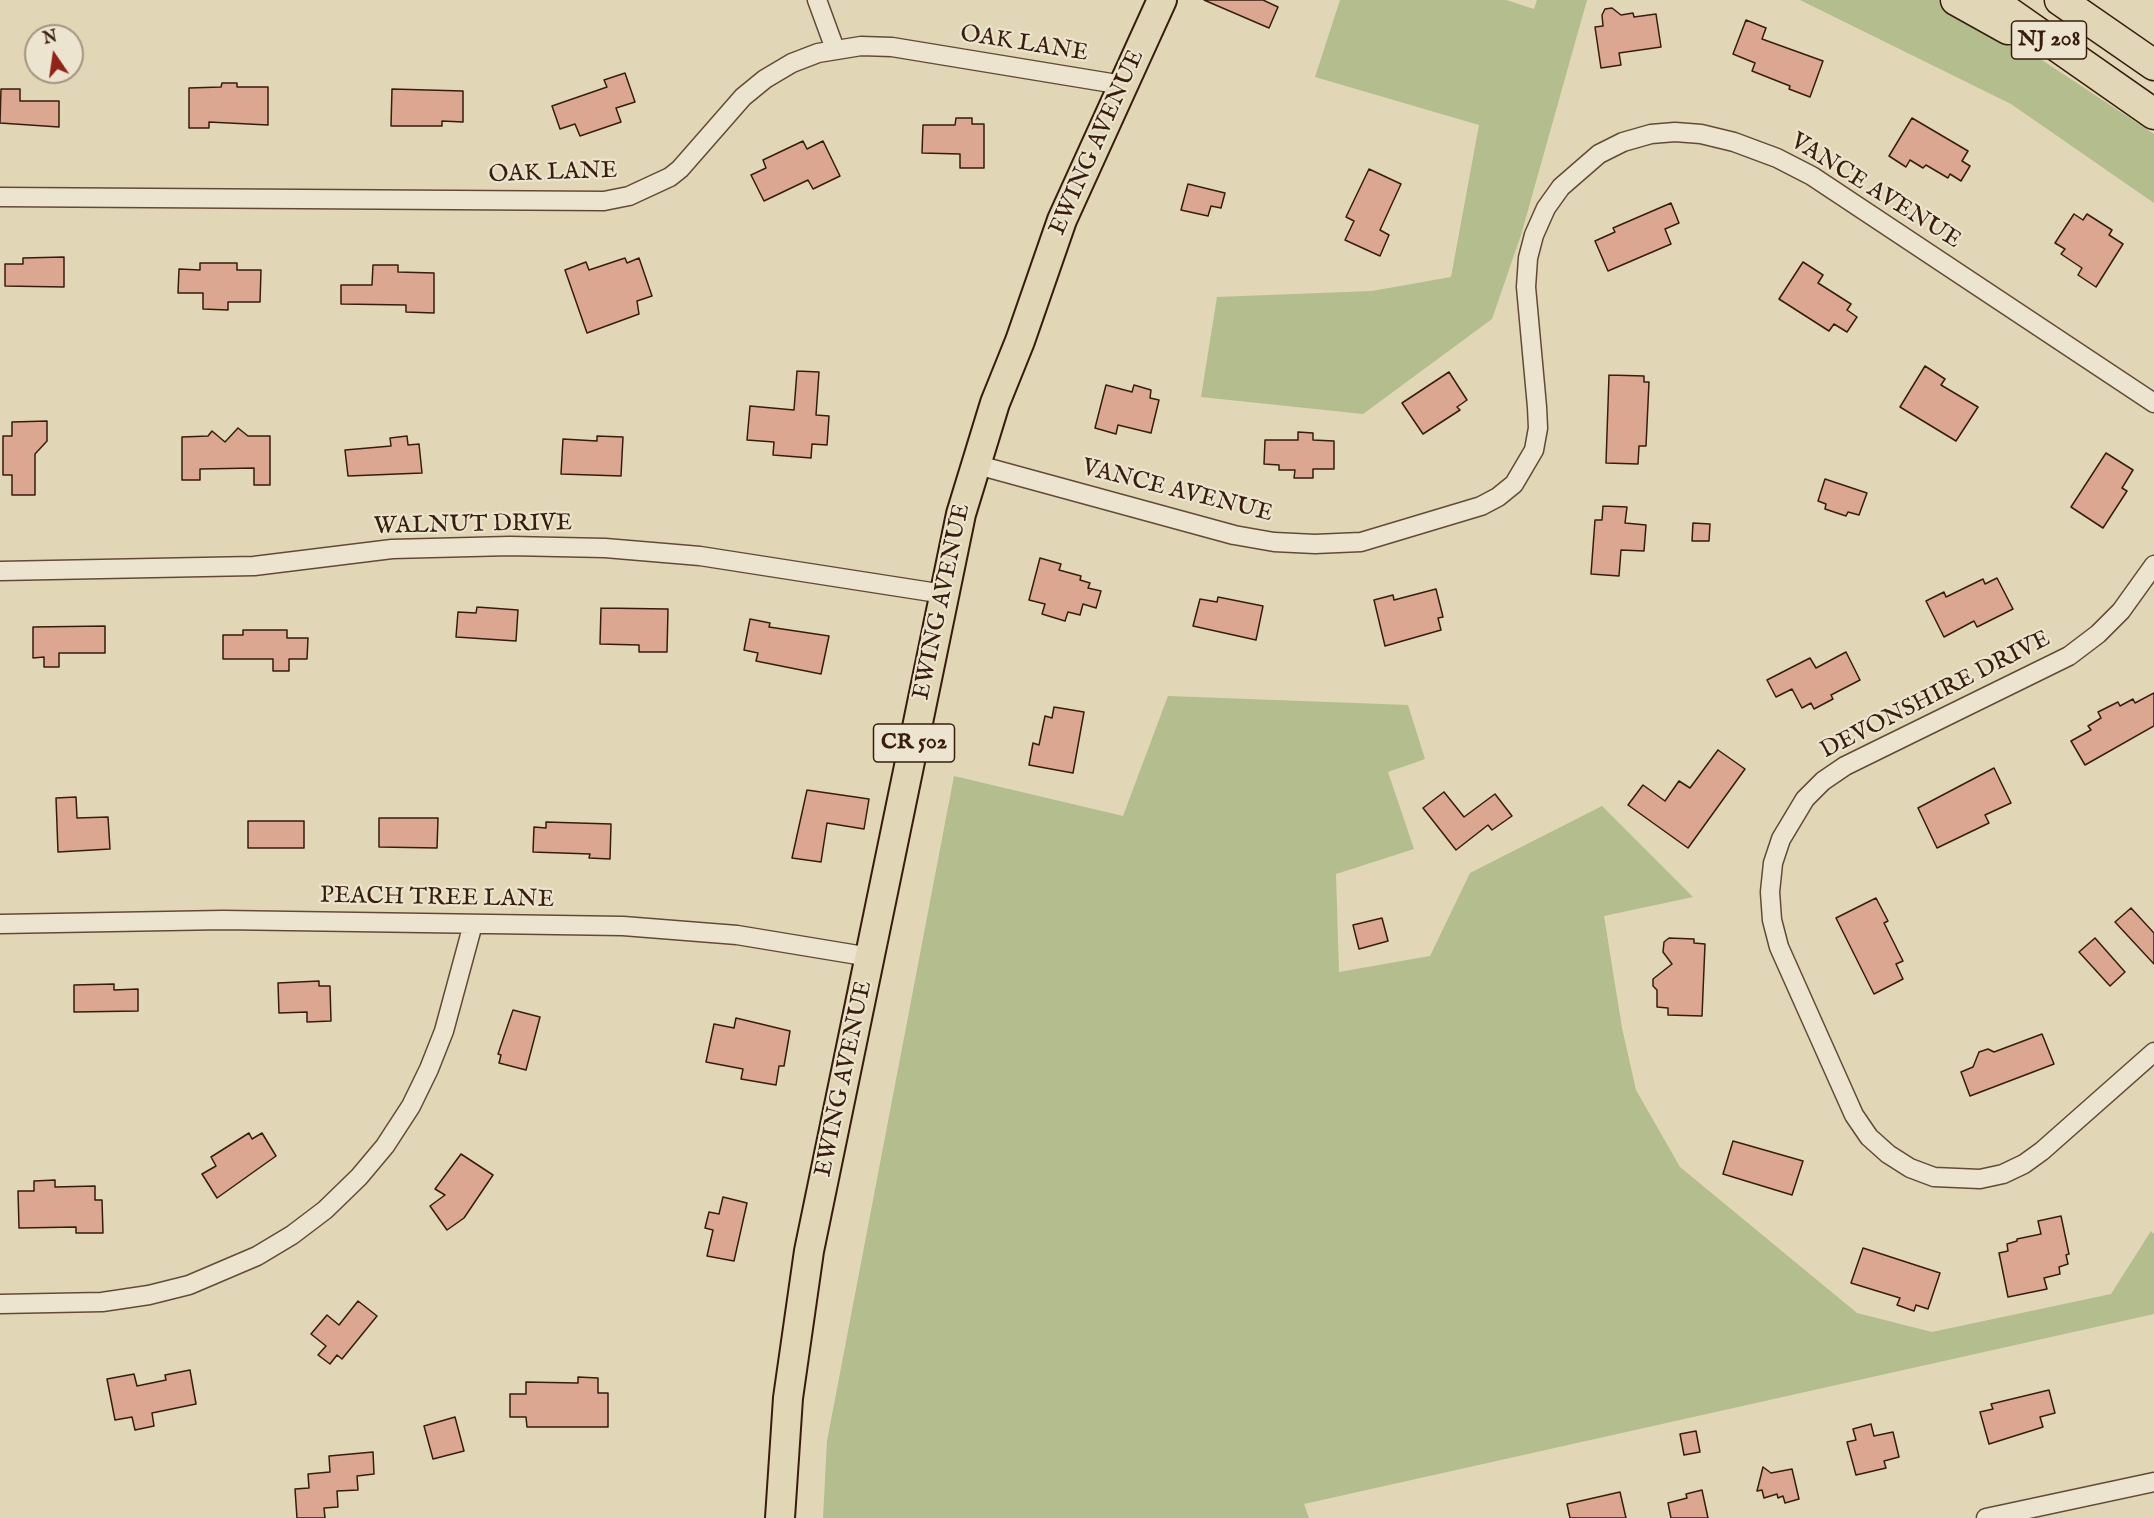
<!DOCTYPE html>
<html>
<head>
<meta charset="utf-8">
<style>
	body { margin:0 }
	#map { position:relative; width:2154px; height:1518px; overflow:hidden; background:#e1d6b5; font-family:"IM FELL English",serif }
	canvas { display:block }
	.north { position:absolute; left:24px; top:24px; width:60px; height:60px; box-sizing:border-box; background:#ece4cf; border:2px solid #a49481; border-radius:50%; rotate:347deg; font-size:16px; font-weight:700; line-height:24px; text-align:center; color:#371d0c }
	.north::after { content:''; display:block; margin:auto; width:21px; height:27px; background:#8f2418; clip-path:polygon(50% 0,100% 100%,50% 72%,0 100%) }
</style>
</head>
<body>
<div id="map">
<canvas width="2154" height="1518"></canvas>
<div class="north">N</div>
</div>
<script>
const c = document.querySelector('canvas').getContext('2d');
c.lineJoin = 'round';
function fill(path, color) { c.fillStyle = color; c.fill(path, 'evenodd'); }
const poly = rows => new Path2D(rows.map(r => 'M' + r).join(''));
function stroke(path, color, width, dash) { c.strokeStyle = color; c.lineWidth = width; c.lineCap = dash ? 'butt' : 'round'; c.setLineDash(dash || []); c.stroke(path); }
function label(font, color, halo, rows, align = 'center') {
  c.font = font + ' "IM FELL English",serif'; c.lineWidth = 4.5; c.setLineDash([]); c.textBaseline = 'middle'; c.strokeStyle = halo; c.fillStyle = color; for (const [text, x, y, turn = 0] of rows) {
    c.save(); c.translate(x, y); c.rotate((+turn || 0) * Math.PI / 180); c.textAlign = isNaN(turn) ? turn : align; if (halo) c.strokeText(text, 0, 0); c.fillText(text, 0, 0); c.restore();
  }
}
fill(poly([
	[1340,0,1506,0,1534,9,1537,0,1587,0,1521,235,1492,319,1363,414,1201,397,1217,297,1372,291,1451,277,1479,125,1315,77],
	[1800,0,1951,0,2154,134,2154,203,2011,104],
	[1168,696,1408,705,1425,759,1388,772,1414,849,1336,874,1339,972,1430,956,1470,873,1602,806,1693,897,1604,916,1622,1028,1636,1090,1680,1167,1857,1313,1932,1332,2111,1294,2151,1231,2154,1234,2154,1314,1304,1504,1309,1518,823,1518,827,1441,954,776,1123,816]
]), '#b3bd8d');
const building = poly([
	[1204,0,1263,0,1278,7,1269,28,1204,0],
	[1612,8,1621,15,1633,13,1634,17,1656,14,1661,47,1619,53,1621,65,1601,68,1595,27,1603,26,1602,15,1605,9,1612,8],
	[1746,20,1766,28,1762,39,1823,61,1810,97,1789,89,1790,86,1752,71,1755,63,1733,54,1746,20],
	[625,73,635,102,616,108,621,122,580,136,575,124,560,129,552,106,607,87,604,80,625,73],
	[222,83,237,83,237,87,268,87,268,125,209,122,209,128,189,128,189,88,221,87,222,83],
	[1,89,20,89,20,101,59,101,59,127,0,123,1,89],
	[392,89,463,91,463,122,442,121,442,126,391,126,392,89],
	[956,118,972,118,972,124,984,124,984,168,960,168,960,154,922,153,923,125,955,125,956,118],
	[1912,118,1968,151,1962,161,1970,166,1961,181,1950,174,1948,178,1926,165,1923,168,1910,160,1906,167,1889,156,1912,118],
	[803,141,807,149,823,141,840,176,813,189,808,180,764,201,751,175,766,168,763,160,803,141],
	[1369,169,1401,184,1380,230,1389,235,1380,256,1345,240,1354,221,1346,217,1369,169],
	[1188,184,1225,193,1221,208,1211,206,1208,216,1181,210,1188,184],
	[1671,203,1679,223,1665,229,1671,244,1608,271,1595,241,1615,232,1613,228,1671,203],
	[2074,214,2083,220,2087,214,2112,230,2109,235,2123,244,2096,287,2078,275,2082,268,2061,254,2065,249,2055,243,2074,214],
	[64,257,64,287,5,286,5,264,23,264,23,258,64,257],
	[625,258,627,263,639,258,652,296,637,301,639,314,587,333,565,270,586,262,589,270,625,258],
	[1803,262,1823,275,1818,283,1851,304,1847,310,1857,317,1847,332,1834,324,1829,331,1779,299,1803,262],
	[200,263,237,263,237,270,261,270,260,302,228,302,228,310,203,309,203,293,178,293,179,269,200,270,200,263],
	[373,265,398,265,398,272,434,273,434,313,406,312,406,305,341,304,341,285,372,285,373,265],
	[1925,366,1945,379,1941,385,1978,407,1956,441,1900,407,1925,366],
	[797,371,819,372,816,415,829,416,827,445,812,444,811,458,773,455,774,442,747,440,750,406,794,410,797,371],
	[1449,372,1467,400,1457,407,1460,410,1423,434,1402,403,1449,372],
	[1609,375,1644,376,1644,382,1649,382,1646,446,1639,446,1638,464,1606,463,1609,375],
	[1106,385,1132,392,1134,385,1151,390,1150,398,1159,400,1151,433,1118,425,1116,434,1095,428,1106,385],
	[47,421,47,441,35,454,35,495,12,495,12,475,3,475,3,436,12,436,12,422,47,421],
	[238,428,248,436,270,436,270,485,254,485,254,468,200,469,200,480,182,480,182,437,208,436,212,431,225,442,238,428],
	[1298,432,1313,433,1313,440,1334,441,1334,469,1313,469,1313,478,1294,478,1295,470,1279,470,1279,465,1264,464,1265,440,1298,440,1298,432],
	[407,436,408,445,419,444,422,473,348,476,345,450,391,446,390,438,407,436],
	[597,436,623,437,621,476,561,474,563,439,597,441,597,436],
	[2106,453,2133,470,2122,488,2127,491,2103,528,2071,507,2106,453],
	[1825,479,1867,493,1859,515,1848,512,1846,516,1825,509,1826,504,1818,501,1825,479],
	[1603,506,1627,507,1625,523,1646,525,1644,551,1621,550,1619,576,1591,574,1595,520,1602,520,1603,506],
	[1693,523,1710,524,1709,541,1692,541,1693,523],
	[1040,558,1061,564,1059,570,1081,576,1080,580,1090,583,1088,588,1101,591,1096,608,1083,604,1080,615,1068,612,1065,621,1042,614,1045,604,1029,600,1040,558],
	[1997,578,2013,609,1977,627,1974,621,1944,637,1926,601,1944,592,1946,597,1983,579,1985,584,1997,578],
	[1436,589,1443,617,1438,618,1441,630,1385,646,1374,600,1393,595,1394,600,1436,589],
	[1218,597,1263,606,1256,640,1193,626,1200,599,1217,602,1218,597],
	[477,607,518,610,516,641,456,637,458,612,476,613,477,607],
	[601,608,668,609,667,652,639,652,639,645,600,644,601,608],
	[750,619,770,623,769,627,829,636,821,674,756,661,758,653,744,650,750,619],
	[105,626,105,653,59,653,59,667,44,667,44,657,33,658,33,627,105,626],
	[243,630,287,630,287,638,308,638,307,659,289,659,289,671,273,671,273,659,223,659,223,635,243,635,243,630],
	[1846,652,1860,680,1831,695,1833,699,1814,709,1811,703,1802,708,1792,689,1776,697,1767,680,1810,658,1816,668,1846,652],
	[2154,693,2154,726,2085,765,2071,741,2091,730,2088,726,2101,718,2098,712,2118,702,2120,706,2133,699,2135,703,2154,693],
	[1054,707,1084,712,1073,773,1029,765,1033,743,1039,745,1045,716,1052,718,1054,707],
	[1718,750,1745,769,1688,848,1628,805,1643,785,1665,801,1679,781,1690,788,1718,750],
	[1994,768,2011,803,1985,815,1989,823,1937,848,1918,808,1994,768],
	[807,790,869,799,864,829,827,823,821,862,792,858,807,790],
	[1444,792,1464,817,1495,794,1512,816,1492,830,1488,825,1456,850,1423,808,1444,792],
	[76,797,77,818,108,817,110,849,58,852,56,798,76,797],
	[379,818,438,818,437,848,379,847,379,818],
	[248,821,304,821,304,848,248,848,248,821],
	[546,822,611,824,610,859,589,858,590,854,533,852,534,827,546,828,546,822],
	[1876,898,1888,921,1884,923,1903,961,1896,964,1903,979,1874,994,1836,918,1876,898],
	[2131,908,2154,933,2154,964,2115,922,2131,908],
	[1382,918,1388,941,1359,949,1353,925,1382,918],
	[1669,938,1694,939,1694,943,1705,944,1702,1016,1668,1015,1668,1008,1657,1007,1657,990,1653,986,1653,979,1672,964,1663,952,1664,942,1669,938],
	[2095,938,2125,972,2110,986,2079,952,2095,938],
	[319,981,319,986,330,986,331,1021,307,1022,307,1012,279,1013,278,983,319,981],
	[114,984,114,990,138,989,138,1011,74,1012,74,985,114,984],
	[513,1010,540,1017,526,1070,499,1063,501,1055,498,1054,513,1010],
	[736,1018,790,1031,784,1066,779,1066,776,1085,741,1079,743,1069,706,1062,714,1024,734,1028,736,1018],
	[2042,1034,2054,1064,1970,1096,1961,1072,1973,1067,1979,1052,1988,1049,1994,1052,2042,1034],
	[249,1133,252,1139,262,1133,276,1156,217,1198,202,1174,216,1166,211,1157,249,1133],
	[1733,1141,1803,1161,1792,1195,1723,1174,1733,1141],
	[461,1154,493,1175,464,1218,447,1230,430,1206,445,1195,435,1189,461,1154],
	[55,1180,55,1187,95,1186,95,1200,102,1200,103,1233,76,1233,76,1227,19,1228,18,1191,34,1191,34,1181,55,1180],
	[723,1197,747,1203,734,1261,707,1256,713,1230,705,1228,709,1212,719,1214,723,1197],
	[2061,1216,2069,1254,2066,1255,2068,1264,2059,1267,2060,1274,2044,1278,2047,1289,2008,1297,1999,1253,2008,1251,2007,1244,2017,1241,2017,1239,2041,1234,2038,1221,2061,1216],
	[1863,1248,1940,1273,1928,1309,1916,1305,1914,1311,1897,1305,1900,1298,1851,1283,1863,1248],
	[358,1301,377,1316,342,1359,337,1355,330,1364,318,1355,326,1346,311,1334,327,1315,339,1325,358,1301],
	[190,1370,196,1404,152,1413,154,1426,135,1430,132,1417,115,1420,107,1379,134,1374,137,1386,166,1380,165,1375,190,1370],
	[578,1377,598,1378,598,1393,608,1393,608,1427,527,1427,526,1417,510,1417,510,1394,526,1394,526,1382,578,1383,578,1377],
	[2049,1390,2055,1413,2040,1417,2043,1427,1989,1444,1980,1412,1993,1409,1991,1404,2049,1390],
	[455,1417,464,1451,433,1459,424,1426,455,1417],
	[1871,1424,1874,1436,1893,1432,1899,1457,1884,1461,1886,1468,1856,1475,1847,1442,1856,1440,1853,1429,1871,1424],
	[1696,1431,1700,1452,1684,1455,1680,1434,1696,1431],
	[373,1452,374,1474,357,1476,358,1490,337,1491,338,1507,324,1508,325,1518,297,1518,295,1489,309,1488,308,1474,330,1472,329,1456,373,1452],
	[1763,1467,1771,1473,1792,1469,1799,1499,1785,1503,1783,1496,1778,1498,1777,1494,1764,1498,1762,1490,1757,1491,1763,1467],
	[1702,1490,1708,1518,1671,1518,1668,1503,1687,1498,1686,1494,1702,1490],
	[1620,1492,1626,1518,1570,1518,1567,1504,1620,1492]
]);
fill(building, '#dca791');
stroke(building, '#371d0c', 1.5);
const minor = poly([
	[817,0,835,49],
	[0,197,604,201,629,196,670,177,680,169,743,97,765,79,792,63,818,53,861,46,892,47,1123,85],
	[974,464,1234,535,1274,542,1315,544,1361,542,1481,506,1498,497,1514,484,1534,450,1538,428,1537,407,1526,287,1528,258,1534,235,1546,208,1561,187,1599,154,1623,142,1651,134,1675,132,1701,134,1734,142,1777,158,1812,176,2154,403],
	[2154,565,2121,611,2098,634,2069,656,1845,766,1823,781,1805,799,1781,839,1773,863,1770,892,1772,920,1779,947,1854,1115,1869,1137,1888,1154,1910,1168,1934,1177,1980,1179,2003,1174,2024,1164,2042,1151,2154,1052],
	[0,571,254,566,392,549,510,546,605,548,700,556,944,594],
	[0,924,223,920,623,926,737,935,870,957],
	[0,1304,102,1302,149,1295,189,1285,257,1256,292,1235,325,1210,359,1177,385,1146,411,1106,429,1069,444,1031,473,924],
	[1986,1518,2154,1482]
]);
const primary = poly([
	[780,1518,788,1398,809,1251,961,514,995,403,1020,341,1062,220,1162,0]
]);
const trunk = poly([
	[1956,0,2008,29],
	[1991,0,2154,114],
	[2060,0,2154,65]
]);
stroke(minor, '#624b36', 21);
stroke(primary, '#371d0c', 32);
stroke(trunk, '#371d0c', 33);
stroke(minor, '#ece4cf', 18);
stroke(primary, '#e1d6b5', 28);
stroke(trunk, '#e1d6b5', 30);
for (const [x, y, w] of [
	[2049,40,75],
	[914,743,81]
]) { const box = new Path2D(); box.roundRect(x - w / 2, y - 19, w, 38, 4.5); c.fillStyle = '#ece4cf'; c.fill(box); stroke(box, '#371d0c', 1.5); }
label('bold 22px', '#371d0c', null, [
	["NJ 208",2049,40],
	["CR 502",914,743]
]);
label('24px', '#371d0c', '#ece4cf', [
	["OAK LANE",1024,45,9],
	["EWING AVENUE",1098,143,-66],
	["OAK LANE",553,174,-2],
	["VANCE AVENUE",1875,192,32],
	["VANCE AVENUE",1177,492,14],
	["WALNUT DRIVE",473,526,-1],
	["EWING AVENUE",943,602,-78],
	["DEVONSHIRE DRIVE",1936,696,-27],
	["PEACH TREE LANE",437,899,1],
	["EWING AVENUE",845,1079,-78]
]);
</script>
</body>
</html>
